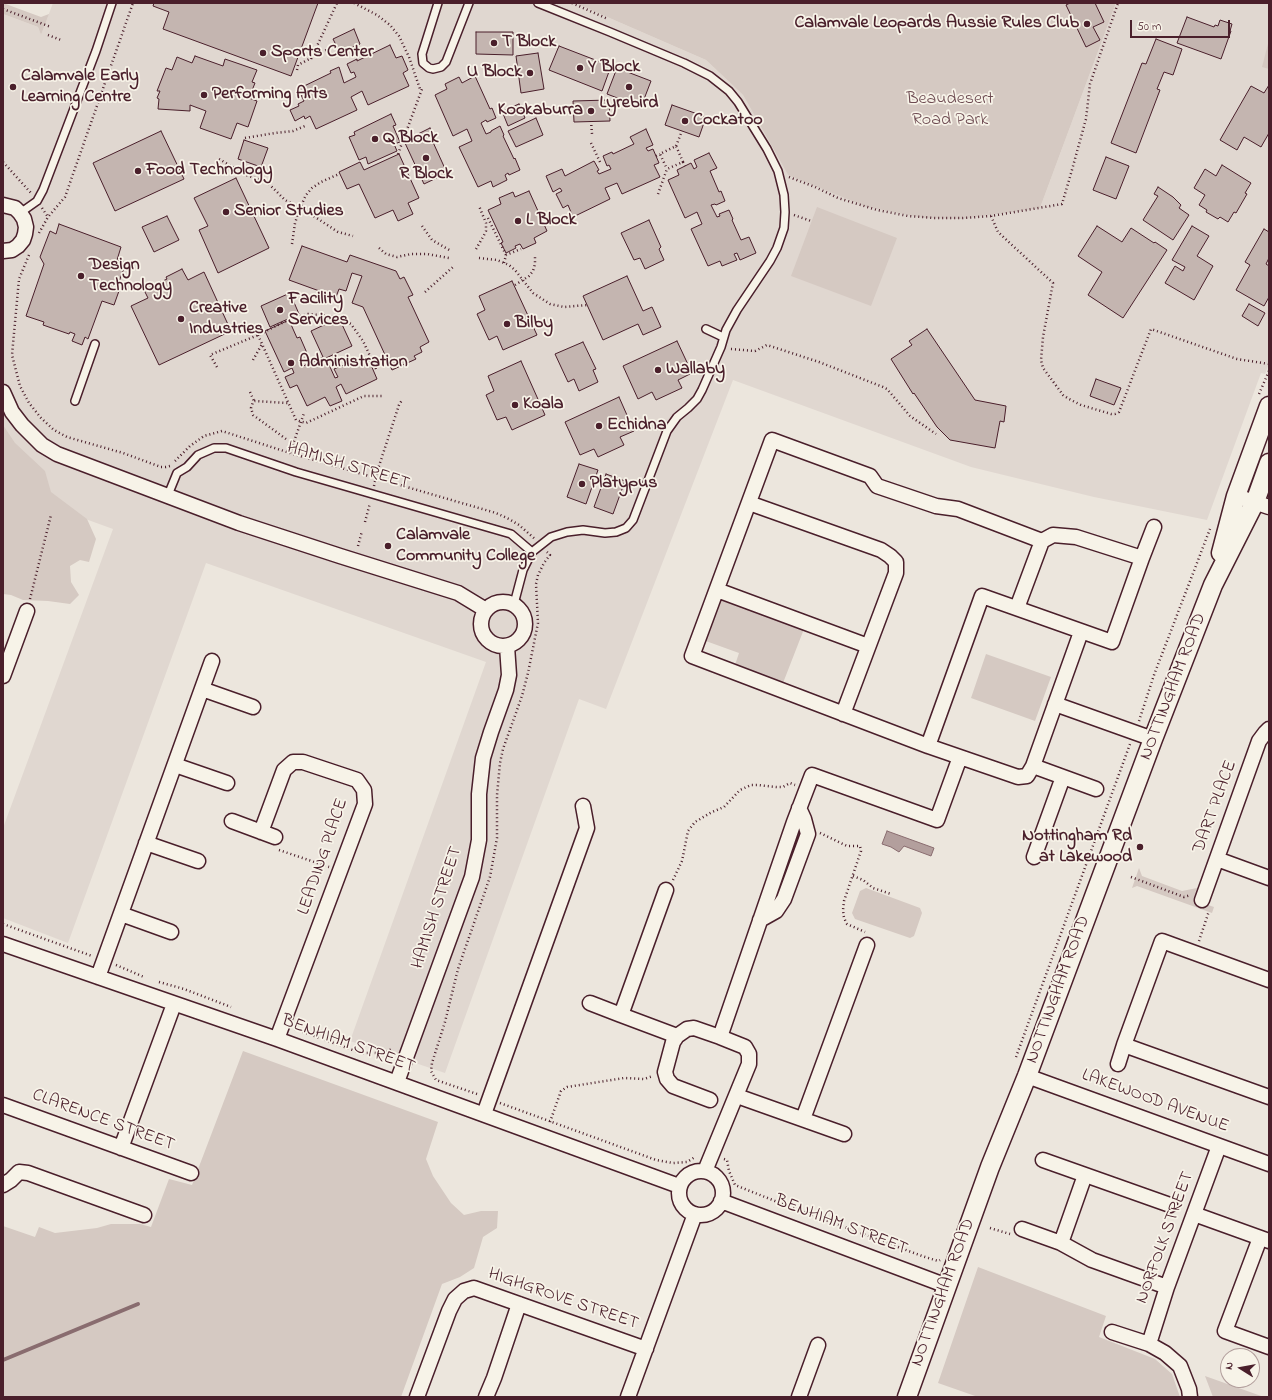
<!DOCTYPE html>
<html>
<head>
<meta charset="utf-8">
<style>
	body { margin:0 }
	#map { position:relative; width:1272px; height:1400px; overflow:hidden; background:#ece6dd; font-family:"Indie Flower",sans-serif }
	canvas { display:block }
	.frame { position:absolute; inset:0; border:4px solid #4a1f2b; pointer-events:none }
	.north { position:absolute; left:1220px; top:1348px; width:40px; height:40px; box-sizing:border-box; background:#f7f3e8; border:1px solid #b29e9c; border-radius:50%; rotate:281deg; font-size:11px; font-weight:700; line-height:16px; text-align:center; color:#4a1f2b }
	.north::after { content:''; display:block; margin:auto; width:14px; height:18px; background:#4a1f2b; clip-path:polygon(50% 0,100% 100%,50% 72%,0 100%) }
	.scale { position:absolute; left:1130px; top:20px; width:100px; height:18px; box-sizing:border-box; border:2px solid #4a1f2b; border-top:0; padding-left:5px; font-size:12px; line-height:14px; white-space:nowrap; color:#4a1f2b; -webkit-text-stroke:3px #f7f3e8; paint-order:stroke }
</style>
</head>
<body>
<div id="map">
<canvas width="1272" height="1400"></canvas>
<div class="frame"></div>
<div class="north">N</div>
<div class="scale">50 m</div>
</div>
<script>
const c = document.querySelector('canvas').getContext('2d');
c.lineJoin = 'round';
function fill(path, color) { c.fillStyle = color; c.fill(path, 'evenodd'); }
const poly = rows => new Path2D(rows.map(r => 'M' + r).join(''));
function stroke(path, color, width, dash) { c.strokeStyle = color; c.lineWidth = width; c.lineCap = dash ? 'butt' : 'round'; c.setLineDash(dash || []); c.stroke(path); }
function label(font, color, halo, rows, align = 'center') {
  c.font = font + ' "Indie Flower",sans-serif'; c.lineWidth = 3.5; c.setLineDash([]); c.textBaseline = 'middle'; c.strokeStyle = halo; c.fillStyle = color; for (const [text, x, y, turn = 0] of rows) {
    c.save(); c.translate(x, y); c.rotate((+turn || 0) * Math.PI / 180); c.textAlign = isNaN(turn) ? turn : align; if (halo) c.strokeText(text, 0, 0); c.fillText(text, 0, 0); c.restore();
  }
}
fill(poly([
	[53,3,575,3,706,60,743,95,788,175,1040,208,1116,3,1269,3,1269,363,1265,374,1261,373,1207,520,1094,497,971,467,733,380,606,709,579,699,445,1073,350,1041,486,662,206,563,68,943,3,918,3,828,113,529,3,489,3,14,38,27,41,35]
]), '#e0d7d0');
fill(poly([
	[3,3,41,17,49,14,41,35,38,27,3,14],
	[575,3,1116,3,1040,208,961,219,924,218,867,207,788,175,743,95,706,60],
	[1269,40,1269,69,1262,67],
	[817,207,897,238,871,306,791,276],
	[3,425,15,443,45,471,51,492,87,519,96,539,89,562,80,560,70,566,71,582,79,595,70,604,48,601,23,600,11,595,3,594],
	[718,598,804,629,783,683,735,665,739,653,703,640],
	[986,654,1051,677,1035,721,971,698],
	[1139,868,1142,876,1182,891,1197,888,1193,900,1214,907,1212,913,1137,886,1132,888],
	[866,888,920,908,922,913,914,936,910,938,855,919,852,913,860,891],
	[243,1051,438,1122,426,1159,433,1176,451,1203,464,1215,481,1211,498,1211,497,1228,483,1237,474,1268,460,1277,442,1284,401,1397,3,1397,3,1226,35,1237,39,1227,55,1233,97,1228,111,1224,140,1224,151,1227,169,1179,192,1185],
	[978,1267,1106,1316,1099,1337,1155,1359,1172,1374,1180,1397,978,1397,938,1383],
	[1205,1376,1264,1397,1213,1397]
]), '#d5c9c2');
const water = poly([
	[887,831,934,848,931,856,904,846,899,852,891,847,882,844,887,831]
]);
fill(water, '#b39f9d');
stroke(water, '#896c6f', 1);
stroke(poly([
	[3,1360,138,1304]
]), '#896c6f', 4);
const building = poly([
	[154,3,318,3,291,76,163,29,169,12,153,6,154,3],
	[1070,3,1095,3,1104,22,1093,27,1100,40,1086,47,1066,5,1070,3],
	[1187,17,1214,27,1215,25,1218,26,1220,20,1232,24,1230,31,1231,31,1221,59,1177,43,1187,17],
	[354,29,360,44,340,53,333,39,354,29],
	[476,32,513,32,513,55,476,54,476,32],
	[1156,39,1182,49,1173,75,1164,72,1157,89,1160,90,1136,153,1111,143,1142,63,1146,64,1156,39],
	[390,45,396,58,402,56,408,70,403,73,409,86,368,105,362,91,351,97,357,110,316,129,310,116,305,119,304,116,295,121,290,110,299,106,298,104,304,101,298,89,331,73,330,71,339,67,344,83,356,77,354,72,351,73,347,64,357,59,357,61,390,45],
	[559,46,611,66,602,91,549,70,559,46],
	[538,53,544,89,521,93,516,56,538,53],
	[195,56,223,66,225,59,257,70,252,82,255,83,249,98,257,101,248,127,237,123,231,139,200,128,206,111,190,105,190,111,158,109,159,99,157,98,160,91,157,91,166,68,172,70,177,57,192,63,195,56],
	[617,68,651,81,641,107,607,94,617,68],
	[475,76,490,109,492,108,496,118,487,122,486,120,481,123,486,134,491,132,491,131,500,126,504,135,503,136,514,159,515,158,520,170,509,175,508,173,505,175,507,180,493,187,491,181,478,187,459,147,472,141,467,129,453,136,435,95,447,89,445,84,459,77,462,83,475,76],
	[1269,85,1269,133,1261,147,1244,137,1237,150,1220,140,1251,86,1264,93,1269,85],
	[609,100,610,121,574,122,573,101,609,100],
	[519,104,525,118,508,126,502,111,519,104],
	[672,105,706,117,699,137,665,125,672,105],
	[391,114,396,125,393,126,400,142,394,144,397,151,368,164,366,157,359,160,349,137,355,135,354,132,391,114],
	[536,118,543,135,516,147,508,131,536,118],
	[430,128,435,139,432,140,447,173,424,184,405,143,409,141,408,139,430,128],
	[646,129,653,145,646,148,648,151,653,149,659,163,654,165,660,177,622,194,617,183,605,188,610,199,573,217,568,205,563,208,556,194,562,191,560,188,553,192,546,176,562,169,565,176,594,161,599,170,597,171,599,174,611,169,609,165,607,166,603,156,612,152,613,154,634,144,630,137,646,129],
	[161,131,184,179,115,211,93,163,161,131],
	[244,140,268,148,261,167,238,159,244,140],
	[709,153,717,168,710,171,719,192,721,191,725,201,716,205,715,204,711,205,717,217,720,216,719,214,729,210,733,219,732,220,741,240,749,237,756,253,740,260,737,253,734,254,737,260,722,266,720,261,708,266,691,229,702,224,697,212,685,218,668,180,679,175,677,170,691,163,694,169,697,167,694,160,709,153],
	[399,154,419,198,408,203,413,214,398,221,393,210,375,218,359,184,347,189,339,172,360,162,364,170,399,154],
	[1106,157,1129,166,1116,199,1093,190,1106,157],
	[1222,165,1251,183,1245,193,1247,194,1236,213,1234,212,1228,222,1220,217,1218,219,1206,212,1207,210,1199,205,1205,195,1194,188,1205,169,1216,176,1222,165],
	[236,178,269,248,218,273,199,230,208,226,194,198,236,178],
	[1158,187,1173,197,1181,205,1179,208,1189,215,1173,240,1143,220,1158,196,1154,194,1158,187],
	[529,191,547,231,534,238,536,243,523,249,520,244,515,246,516,248,506,253,501,243,503,242,488,210,501,204,499,198,513,192,515,197,529,191],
	[167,216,179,240,154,252,142,227,167,216],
	[649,220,661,247,659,249,664,260,645,269,640,258,634,260,621,233,649,220],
	[59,224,121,247,117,260,126,263,117,287,120,288,114,305,102,301,88,339,85,337,82,345,72,341,75,334,70,332,69,334,43,325,44,322,26,316,44,264,40,257,50,231,56,234,59,224],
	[1097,226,1122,242,1131,228,1154,243,1155,242,1167,250,1123,318,1088,295,1102,272,1078,256,1097,226],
	[1192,226,1209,236,1197,256,1213,266,1194,300,1165,283,1175,266,1183,271,1185,267,1172,260,1192,226],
	[1264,229,1269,232,1269,258,1266,264,1269,266,1269,297,1264,306,1236,290,1250,265,1245,262,1264,229],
	[302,246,347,262,350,255,396,271,400,279,404,277,413,295,408,297,429,342,420,347,422,352,414,356,416,359,392,370,363,307,352,303,362,276,352,273,346,291,339,289,336,297,289,280,302,246],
	[182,269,188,280,204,272,231,331,159,365,131,306,148,298,144,290,167,279,166,277,182,269],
	[627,276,643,311,652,307,661,327,643,335,638,324,603,340,583,296,627,276],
	[512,281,537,335,503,350,497,336,489,340,477,314,485,310,479,296,512,281],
	[290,293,299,314,270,327,261,306,290,293],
	[1249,304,1265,313,1258,326,1242,316,1249,304],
	[339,318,352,346,326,358,335,378,338,377,334,369,351,362,352,364,368,358,377,379,346,394,341,384,336,387,342,401,330,406,325,397,307,406,297,385,290,388,285,377,294,373,292,368,284,372,265,331,289,320,297,338,300,337,310,360,300,364,301,367,323,357,311,331,339,318],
	[927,329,975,400,1006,406,1004,422,1000,421,995,448,950,440,937,427,914,393,913,394,891,359,912,345,909,341,927,329],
	[677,341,692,373,678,380,682,388,656,400,652,392,638,399,623,366,677,341],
	[583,342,596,369,593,370,598,382,579,391,574,379,568,382,555,354,583,342],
	[521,361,545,415,512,430,506,417,497,420,486,395,494,391,488,376,521,361],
	[1096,379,1121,388,1114,405,1090,396,1096,379],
	[619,397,634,431,620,437,624,445,598,457,594,449,580,455,565,422,619,397],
	[579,464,598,470,586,504,567,497,579,464],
	[606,474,625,481,613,514,594,507,606,474]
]);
fill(building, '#c4b5b0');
stroke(building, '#4a1f2b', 1);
const service = poly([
	[438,3,422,54,423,63,429,68,433,69,441,67,446,62,469,3],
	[20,213,37,201,43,190,96,51,112,3],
	[706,329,723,337],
	[75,401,95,344],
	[168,495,177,473,187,467,198,455,214,448,226,448,296,472,511,534,532,552],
	[514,604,523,570,532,552,551,537,567,532,583,530,605,533,616,532,626,528,633,520,667,431,677,417,688,408,697,399,702,390,721,347,726,330,737,310,770,261,777,248,784,228,785,212,784,195,778,171,767,149,738,102,729,91,710,76,684,63,610,32,538,3]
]);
const minor = poly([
	[3,205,15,208,20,213,24,219,26,227,25,234,23,240,18,246,12,250,3,251],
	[3,392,12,412,22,425,42,445,57,454,239,523,340,556,458,593,486,610],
	[1236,496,1269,507],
	[749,503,881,550,890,556,896,562,896,573,843,714],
	[1142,558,1154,527],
	[717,590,868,646],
	'481 624a22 22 0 1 1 44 0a22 22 0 1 1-44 0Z',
	[1017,608,1042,541],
	[3,676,27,611],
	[202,689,253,707],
	[1055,704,1153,739],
	[928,746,692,656,772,440,870,476,877,486,936,506,958,509,1042,541,1053,535,1076,537,1142,558,1112,642,982,596,928,746,1018,777,1027,776,1033,766,1081,632],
	[175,765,227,783],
	[1033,766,1096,789],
	[232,821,275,837],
	[261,832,284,770,293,762,303,762,357,780,364,790,365,804,277,1039],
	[146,843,198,861],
	[1034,857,1063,777],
	[1217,859,1269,878],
	[666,890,621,1015,677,1036],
	[1202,900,1259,741,1265,733,1269,729],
	[121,914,171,932],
	[760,920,776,911,784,899,808,834,804,819,799,808],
	[3,944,277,1039,679,1186],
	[98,977,212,661],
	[1269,980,1162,941,1124,1045,1269,1097],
	[590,1003,621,1015],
	[1118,1064,1124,1045],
	[1027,1076,1269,1164],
	[397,1082,472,877,479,840,479,794,483,758,491,732,506,690,509,675,507,646],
	[737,1096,844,1134],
	[710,1100,673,1086,667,1079,665,1072,673,1042,677,1036,687,1029,694,1028,720,1037],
	[3,1105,191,1173],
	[484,1114,587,828,583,806],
	[803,1119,867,945],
	[121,1148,174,1004],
	[1043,1160,1170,1205],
	'679 1193a22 22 0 1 1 44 0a22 22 0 1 1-44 0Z',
	[705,1171,749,1064,749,1054,745,1047,720,1037,794,822,812,775,937,820,960,757],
	[3,1185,11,1180,19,1172,28,1173,144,1215],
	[721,1201,947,1286],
	[1194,1214,1269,1241],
	[1022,1229,1061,1243,1092,1260,1167,1287],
	[1260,1238,1225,1331,1269,1347],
	[1061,1243,1085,1175],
	[1112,1332,1149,1344,1165,1353,1180,1366,1189,1389,1190,1397],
	[1149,1344,1167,1287,1219,1146],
	[417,1397,449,1311,455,1299,464,1291,474,1288,646,1349],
	[486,1397,494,1378,519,1304],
	[628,1397,695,1214],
	[799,1397,818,1345]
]);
const tertiary = poly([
	[1221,553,1236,496,1269,406],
	[907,1397,990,1167,1027,1076,1153,739,1213,585,1255,502,1269,463]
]);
stroke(service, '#4a1f2b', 10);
stroke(minor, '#4a1f2b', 17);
stroke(tertiary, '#4a1f2b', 21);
stroke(poly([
	[354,3,377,15,390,25,399,36,409,57,420,89],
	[572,3,608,19],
	[3,9,51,27],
	[48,35,61,40],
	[311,59,337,3],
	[297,70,298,65,334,46],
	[591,121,592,134],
	[245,138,275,133,293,131,305,126],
	[591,143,600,162],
	[676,146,682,131],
	[398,154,422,89],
	[656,156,660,154],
	[219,159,246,175,267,182,285,200,309,213,338,232,353,236],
	[3,162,31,193],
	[683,162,685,166],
	[789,177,815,187,838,198,877,210,908,216,935,218,963,218,991,216,1062,204,1070,177,1086,119,1090,84,1118,3],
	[658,194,667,169,683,162,676,146,660,154,667,169],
	[42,208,48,217],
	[794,215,811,221],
	[991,216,998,232,1053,283,1043,337,1041,360,1043,368,1049,376,1063,395,1069,399,1081,405,1111,414,1115,414,1119,412,1151,329,1237,359,1269,364],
	[488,218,506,255],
	[422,226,432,240,451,251],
	[39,233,48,217,65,197,133,3],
	[292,244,295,223,300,208,306,195,312,188,321,182,339,174],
	[379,248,386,254,397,257,411,254,427,254,449,258],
	[476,249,483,237,486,231,486,223,479,206],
	[29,255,19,279,12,355,20,386,29,403,41,418,54,430,67,437,123,453,161,467,166,467,170,466],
	[479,258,497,260,509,265,515,270,533,293,550,304,564,307,587,305],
	[504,263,506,255,521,249],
	[515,285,529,276,533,271,535,264,535,255],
	[425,292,453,267],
	[258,335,296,420,306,423,364,396,383,396],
	[731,349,755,351,767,345,819,362,883,387,887,389,910,416,936,434],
	[253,360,262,344],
	[217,367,210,355,258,335,290,319,308,314,339,317,351,324,363,341,377,371],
	[250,392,254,401],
	[1259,394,1269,371],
	[286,439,253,415,251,408,253,402,255,401,288,403],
	[290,453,304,413],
	[175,461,190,446,204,436,222,431,290,453,496,513,509,519,519,525,535,539],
	[374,486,377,472,399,405,402,400],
	[365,522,370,503],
	[358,546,362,531],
	[30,599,51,515],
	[1139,721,1154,675,1210,529],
	[820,833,847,846,860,846,861,851,844,901,843,910,844,918,847,924,865,932],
	[279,850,329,867],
	[853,876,863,880,873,888,891,894],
	[1131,877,1184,897,1191,895],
	[673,880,682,861,688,831,695,822,712,812,724,807,740,790,751,785,758,785,776,787,783,787,790,783,795,785],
	[3,924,92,956],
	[1199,941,1209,911],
	[116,965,144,977],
	[159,982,184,989,231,1007],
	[295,1029,361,1053,385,1053,393,1048],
	[1016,1057,1130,744],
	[477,1094,436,1080,431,1071,432,1063,445,1022,458,969,490,877,497,838,497,795,500,763,503,749,522,696,528,673,538,623,536,584,538,575,544,563,550,555,547,552],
	[500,1103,656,1160,673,1163,687,1162,695,1157],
	[550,1122,561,1091,567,1087,624,1078,644,1079,653,1076],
	[724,1159,727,1160,729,1171,735,1185,775,1201,922,1256,938,1261,940,1260],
	[990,1228,1010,1234]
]), '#4a1f2b', 2.5, [1, 3]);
stroke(service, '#f7f3e8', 7);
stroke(minor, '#f7f3e8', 14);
stroke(tertiary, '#f7f3e8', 18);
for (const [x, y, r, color] of [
	[1087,24,4,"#4a1f2b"],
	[494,43,4,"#4a1f2b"],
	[263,53,4,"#4a1f2b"],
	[580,68,4,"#4a1f2b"],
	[530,73,4,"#4a1f2b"],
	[13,87,4,"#4a1f2b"],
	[629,87,4,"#4a1f2b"],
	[204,95,4,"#4a1f2b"],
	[591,111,4,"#4a1f2b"],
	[685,121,4,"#4a1f2b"],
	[375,139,4,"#4a1f2b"],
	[426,158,4,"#4a1f2b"],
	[138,171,4,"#4a1f2b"],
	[226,212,4,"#4a1f2b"],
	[518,221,4,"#4a1f2b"],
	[81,276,4,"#4a1f2b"],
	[280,310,4,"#4a1f2b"],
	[181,319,4,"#4a1f2b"],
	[507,324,4,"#4a1f2b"],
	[291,363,4,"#4a1f2b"],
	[658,370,4,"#4a1f2b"],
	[515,405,4,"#4a1f2b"],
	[599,426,4,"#4a1f2b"],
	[582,484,4,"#4a1f2b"],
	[388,546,4,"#4a1f2b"],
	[1140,847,4,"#4a1f2b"]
]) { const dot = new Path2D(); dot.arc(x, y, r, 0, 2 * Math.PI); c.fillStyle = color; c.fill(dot); stroke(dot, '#f7f3e8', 1.5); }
label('bold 18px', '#4a1f2b', '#f7f3e8', [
	["Calamvale Leopards Aussie Rules Club",1079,24,"right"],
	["T Block",502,43],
	["Sports Center",271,53],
	["Y Block",588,68],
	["U Block",522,73,"right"],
	["Calamvale Early",21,77],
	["Learning Centre",21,98],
	["Performing Arts",212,95],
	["Lyrebird",629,104,"center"],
	["Kookaburra",583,111,"right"],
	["Cockatoo",693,121],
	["Q Block",383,139],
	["Food Technology",146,171],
	["R Block",426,175,"center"],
	["Senior Studies",234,212],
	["L Block",526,221],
	["Design",89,266],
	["Technology",89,287],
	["Facility",288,300],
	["Services",288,321],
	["Creative",189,309],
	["Industries",189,330],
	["Bilby",515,324],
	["Administration",299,363],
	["Wallaby",666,370],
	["Koala",523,405],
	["Echidna",607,426],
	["Platypus",590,484],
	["Calamvale",396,536],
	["Community College",396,557],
	["Nottingham Rd",1132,837,"right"],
	["at Lakewood",1132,858,"right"]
], 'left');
label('18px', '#6d4a51', '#f7f3e8', [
	["Beaudesert",950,100],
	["Road Park",950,121]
]);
label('18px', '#4a1f2b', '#f7f3e8', [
	["HAMISH STREET",348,467,17],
	["NOTTINGHAM ROAD",1174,687,-69],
	["DART PLACE",1216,807,-70],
	["LEADING PLACE",324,857,-71],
	["HAMISH STREET",438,908,-72],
	["NOTTINGHAM ROAD",1059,990,-70],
	["BENHIAM STREET",348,1045,20],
	["LAKEWOOD AVENUE",1155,1102,20],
	["CLARENCE STREET",103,1121,20],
	["BENHIAM STREET",841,1226,21],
	["NORFOLK STREET",1166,1238,-70],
	["NOTTINGHAM ROAD",944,1293,-70],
	["HIGHGROVE STREET",563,1300,19]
]);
</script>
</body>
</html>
